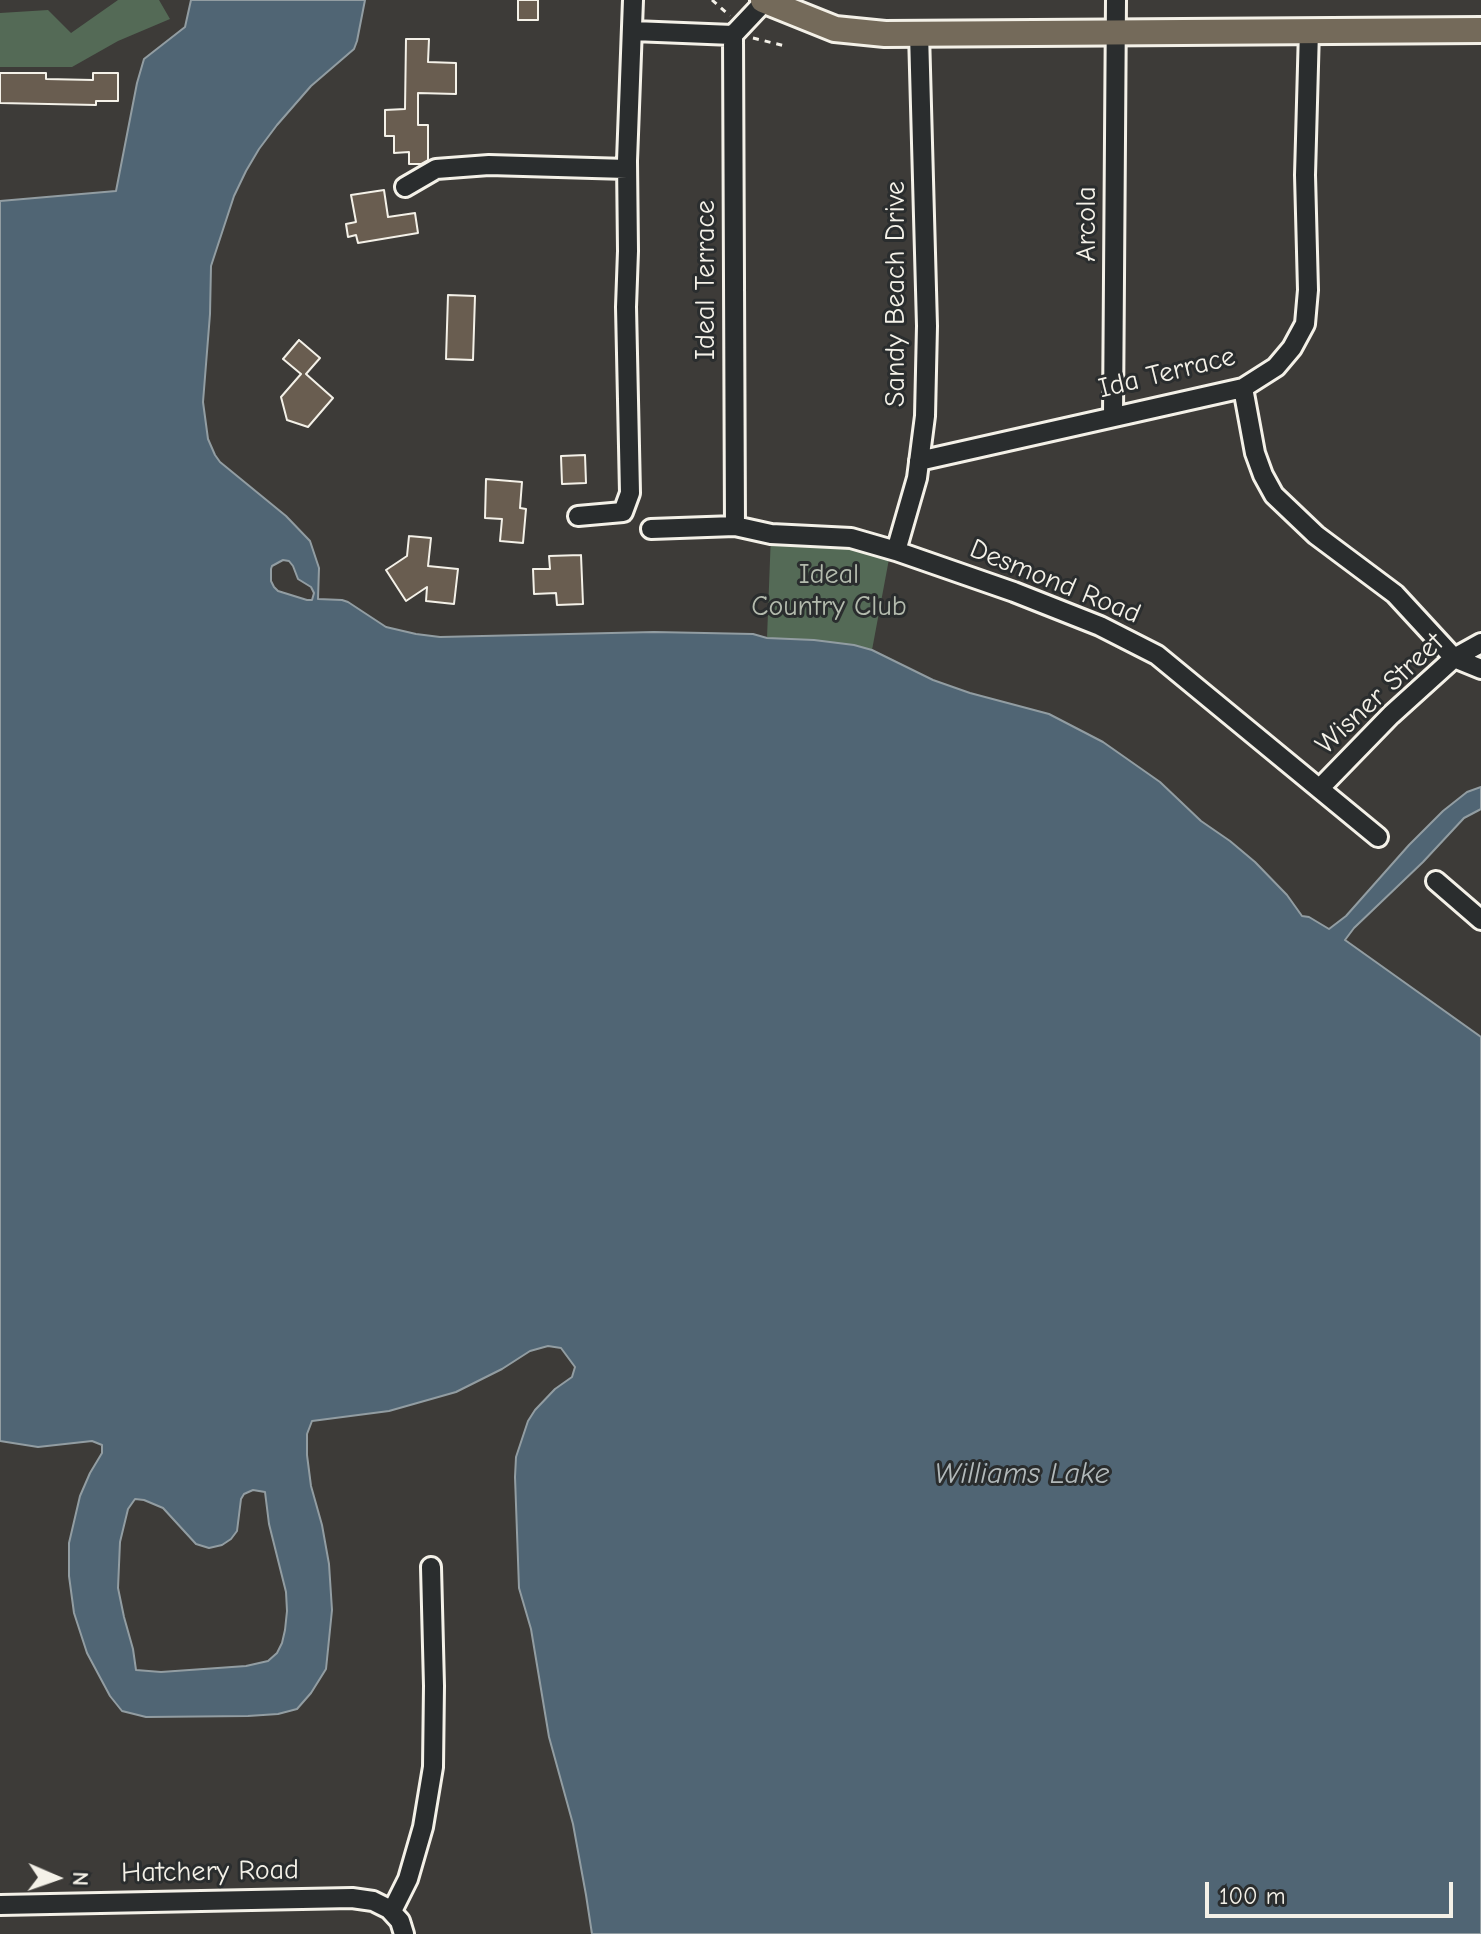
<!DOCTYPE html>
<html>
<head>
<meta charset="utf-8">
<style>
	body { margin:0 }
	#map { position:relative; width:1481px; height:1934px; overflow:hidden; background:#3d3b38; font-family:"Comic Neue",sans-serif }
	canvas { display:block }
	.north { position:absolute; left:16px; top:1838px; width:80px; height:80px; -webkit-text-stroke:6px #2a2d2e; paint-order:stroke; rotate:92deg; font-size:22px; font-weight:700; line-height:32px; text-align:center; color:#f4f1e8 }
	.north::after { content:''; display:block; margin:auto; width:28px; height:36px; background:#f4f1e8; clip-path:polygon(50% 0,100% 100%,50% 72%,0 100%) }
	.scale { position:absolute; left:1205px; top:1882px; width:248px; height:36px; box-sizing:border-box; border:4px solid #f4f1e8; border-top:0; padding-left:10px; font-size:24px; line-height:28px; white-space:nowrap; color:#f4f1e8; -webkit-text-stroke:6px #2a2d2e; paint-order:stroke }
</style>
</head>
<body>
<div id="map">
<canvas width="1481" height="1934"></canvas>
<div class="north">N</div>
<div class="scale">100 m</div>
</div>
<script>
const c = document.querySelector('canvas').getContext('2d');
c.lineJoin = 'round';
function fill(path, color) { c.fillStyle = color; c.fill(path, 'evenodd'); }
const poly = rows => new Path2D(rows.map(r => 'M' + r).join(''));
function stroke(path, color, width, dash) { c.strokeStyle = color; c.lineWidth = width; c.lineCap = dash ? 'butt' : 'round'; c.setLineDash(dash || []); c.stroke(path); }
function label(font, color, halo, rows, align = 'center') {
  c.font = font + ' "Comic Neue",sans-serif'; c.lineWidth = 6; c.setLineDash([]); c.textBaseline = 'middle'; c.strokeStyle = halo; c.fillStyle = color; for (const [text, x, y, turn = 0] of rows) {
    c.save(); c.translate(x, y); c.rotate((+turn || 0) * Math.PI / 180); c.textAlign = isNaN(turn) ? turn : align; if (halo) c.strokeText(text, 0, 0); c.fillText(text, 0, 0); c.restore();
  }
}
fill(poly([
	[118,0,159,0,170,19,118,41,72,67,0,67,0,13,48,10,71,33],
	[771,534,896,551,889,559,872,650,767,638]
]), '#546a56');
const water = poly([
	[191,0,365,0,357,41,354,49,311,86,277,125,259,149,246,171,234,196,211,266,210,314,203,402,208,439,215,455,220,462,286,516,310,541,319,568,318,599,342,600,348,602,386,627,416,634,440,637,654,632,705,633,753,634,767,638,814,640,854,645,872,650,933,680,970,693,1049,714,1103,742,1160,782,1201,821,1230,841,1255,862,1287,895,1302,916,1309,917,1329,929,1346,916,1409,845,1443,811,1467,792,1481,787,1481,809,1464,818,1423,862,1354,928,1345,940,1481,1037,1481,1934,592,1934,586,1895,573,1824,549,1737,531,1629,519,1588,515,1477,516,1457,528,1421,535,1410,555,1389,572,1377,575,1367,561,1348,548,1346,530,1351,502,1369,456,1392,389,1411,312,1421,307,1434,307,1455,311,1486,322,1525,329,1564,332,1610,326,1669,311,1693,297,1709,278,1714,248,1716,146,1717,122,1711,110,1696,87,1653,74,1613,69,1576,69,1543,80,1496,90,1473,102,1453,102,1445,92,1441,38,1447,0,1441,0,201,116,191,137,83,144,59,185,27,191,0],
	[283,560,289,561,293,566,298,579,311,587,314,593,312,600,307,600,278,591,274,587,271,581,271,569,272,566,283,560],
	[253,1490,265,1492,269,1524,286,1592,287,1611,285,1630,282,1643,277,1653,268,1661,246,1666,161,1672,136,1670,133,1649,124,1617,118,1588,120,1542,128,1509,135,1499,144,1500,163,1508,196,1544,209,1548,222,1545,231,1539,237,1531,241,1499,244,1494,253,1490]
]);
fill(water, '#506574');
stroke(water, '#929da2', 2);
const building = poly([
	[518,0,538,0,538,20,518,20,518,0],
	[406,39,429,39,428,62,456,63,456,94,418,93,418,125,428,125,428,160,421,164,409,164,409,152,394,153,394,136,385,136,385,110,405,109,406,39],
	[0,73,46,73,46,79,93,80,93,73,118,73,118,101,96,101,96,105,0,103,0,73],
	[384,190,388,217,415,213,418,233,358,243,356,235,348,237,346,224,356,222,351,195,384,190],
	[448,295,475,296,473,360,446,359,448,295],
	[299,340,320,358,306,374,333,398,308,427,287,420,281,397,301,374,283,359,299,340],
	[585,455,586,483,562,484,561,456,585,455],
	[486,479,522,482,520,508,526,509,523,543,500,541,502,519,485,518,486,479],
	[409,536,431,538,428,566,458,569,454,604,426,601,427,587,406,601,386,570,407,556,409,536],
	[581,555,583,604,557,605,556,593,534,594,533,569,550,569,549,556,581,555]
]);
fill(building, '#695d50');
stroke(building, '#f4f1e8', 2);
const minor = poly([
	[633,31,733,35,765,1],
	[733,35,735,526],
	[405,187,436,169,489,165,627,169],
	[1243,388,1255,453,1263,475,1274,495,1316,535,1395,594,1454,658,1481,669],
	[1113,416,1116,0],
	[919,461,1243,388,1276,367,1292,348,1305,324,1308,290,1305,175,1309,30],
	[578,516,623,512,630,493,626,307,628,251,627,161,633,0],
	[651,529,735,526,771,534,851,538,896,551,1014,592,1100,626,1157,655,1378,837],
	[896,551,917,478,925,416,927,326,919,33],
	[1320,788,1391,715,1454,658,1481,643],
	[1436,881,1481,920],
	[0,1905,352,1898,373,1901,389,1909,400,1921,404,1934],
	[392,1911,408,1879,423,1827,433,1767,434,1686,431,1567]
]);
const major = poly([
	[763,0,835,29,885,34,1481,30]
]);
stroke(minor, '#f4f1e8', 24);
stroke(major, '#f4f1e8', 30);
stroke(poly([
	[712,0,730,16],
	[753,38,785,46]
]), '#f4f1e8', 3, [6, 6]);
stroke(minor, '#2a2d2e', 18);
stroke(major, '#746a5a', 24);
label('28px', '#f4f1e8', '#2a2d2e', [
	["Arcola",1087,224,-90],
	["Ideal Terrace",706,280,-90],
	["Sandy Beach Drive",896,294,-90],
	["Ida Terrace",1167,373,-14],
	["Desmond Road",1055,582,22],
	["Wisner Street",1380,694,-43],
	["Hatchery Road",210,1872,-1]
]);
label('28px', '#b4bbae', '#2a2d2e', [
	["Ideal",829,575],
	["Country Club",829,607]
]);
label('italic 30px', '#b2b9ba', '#2a2d2e', [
	["Williams Lake",1022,1475]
]);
</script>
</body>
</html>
